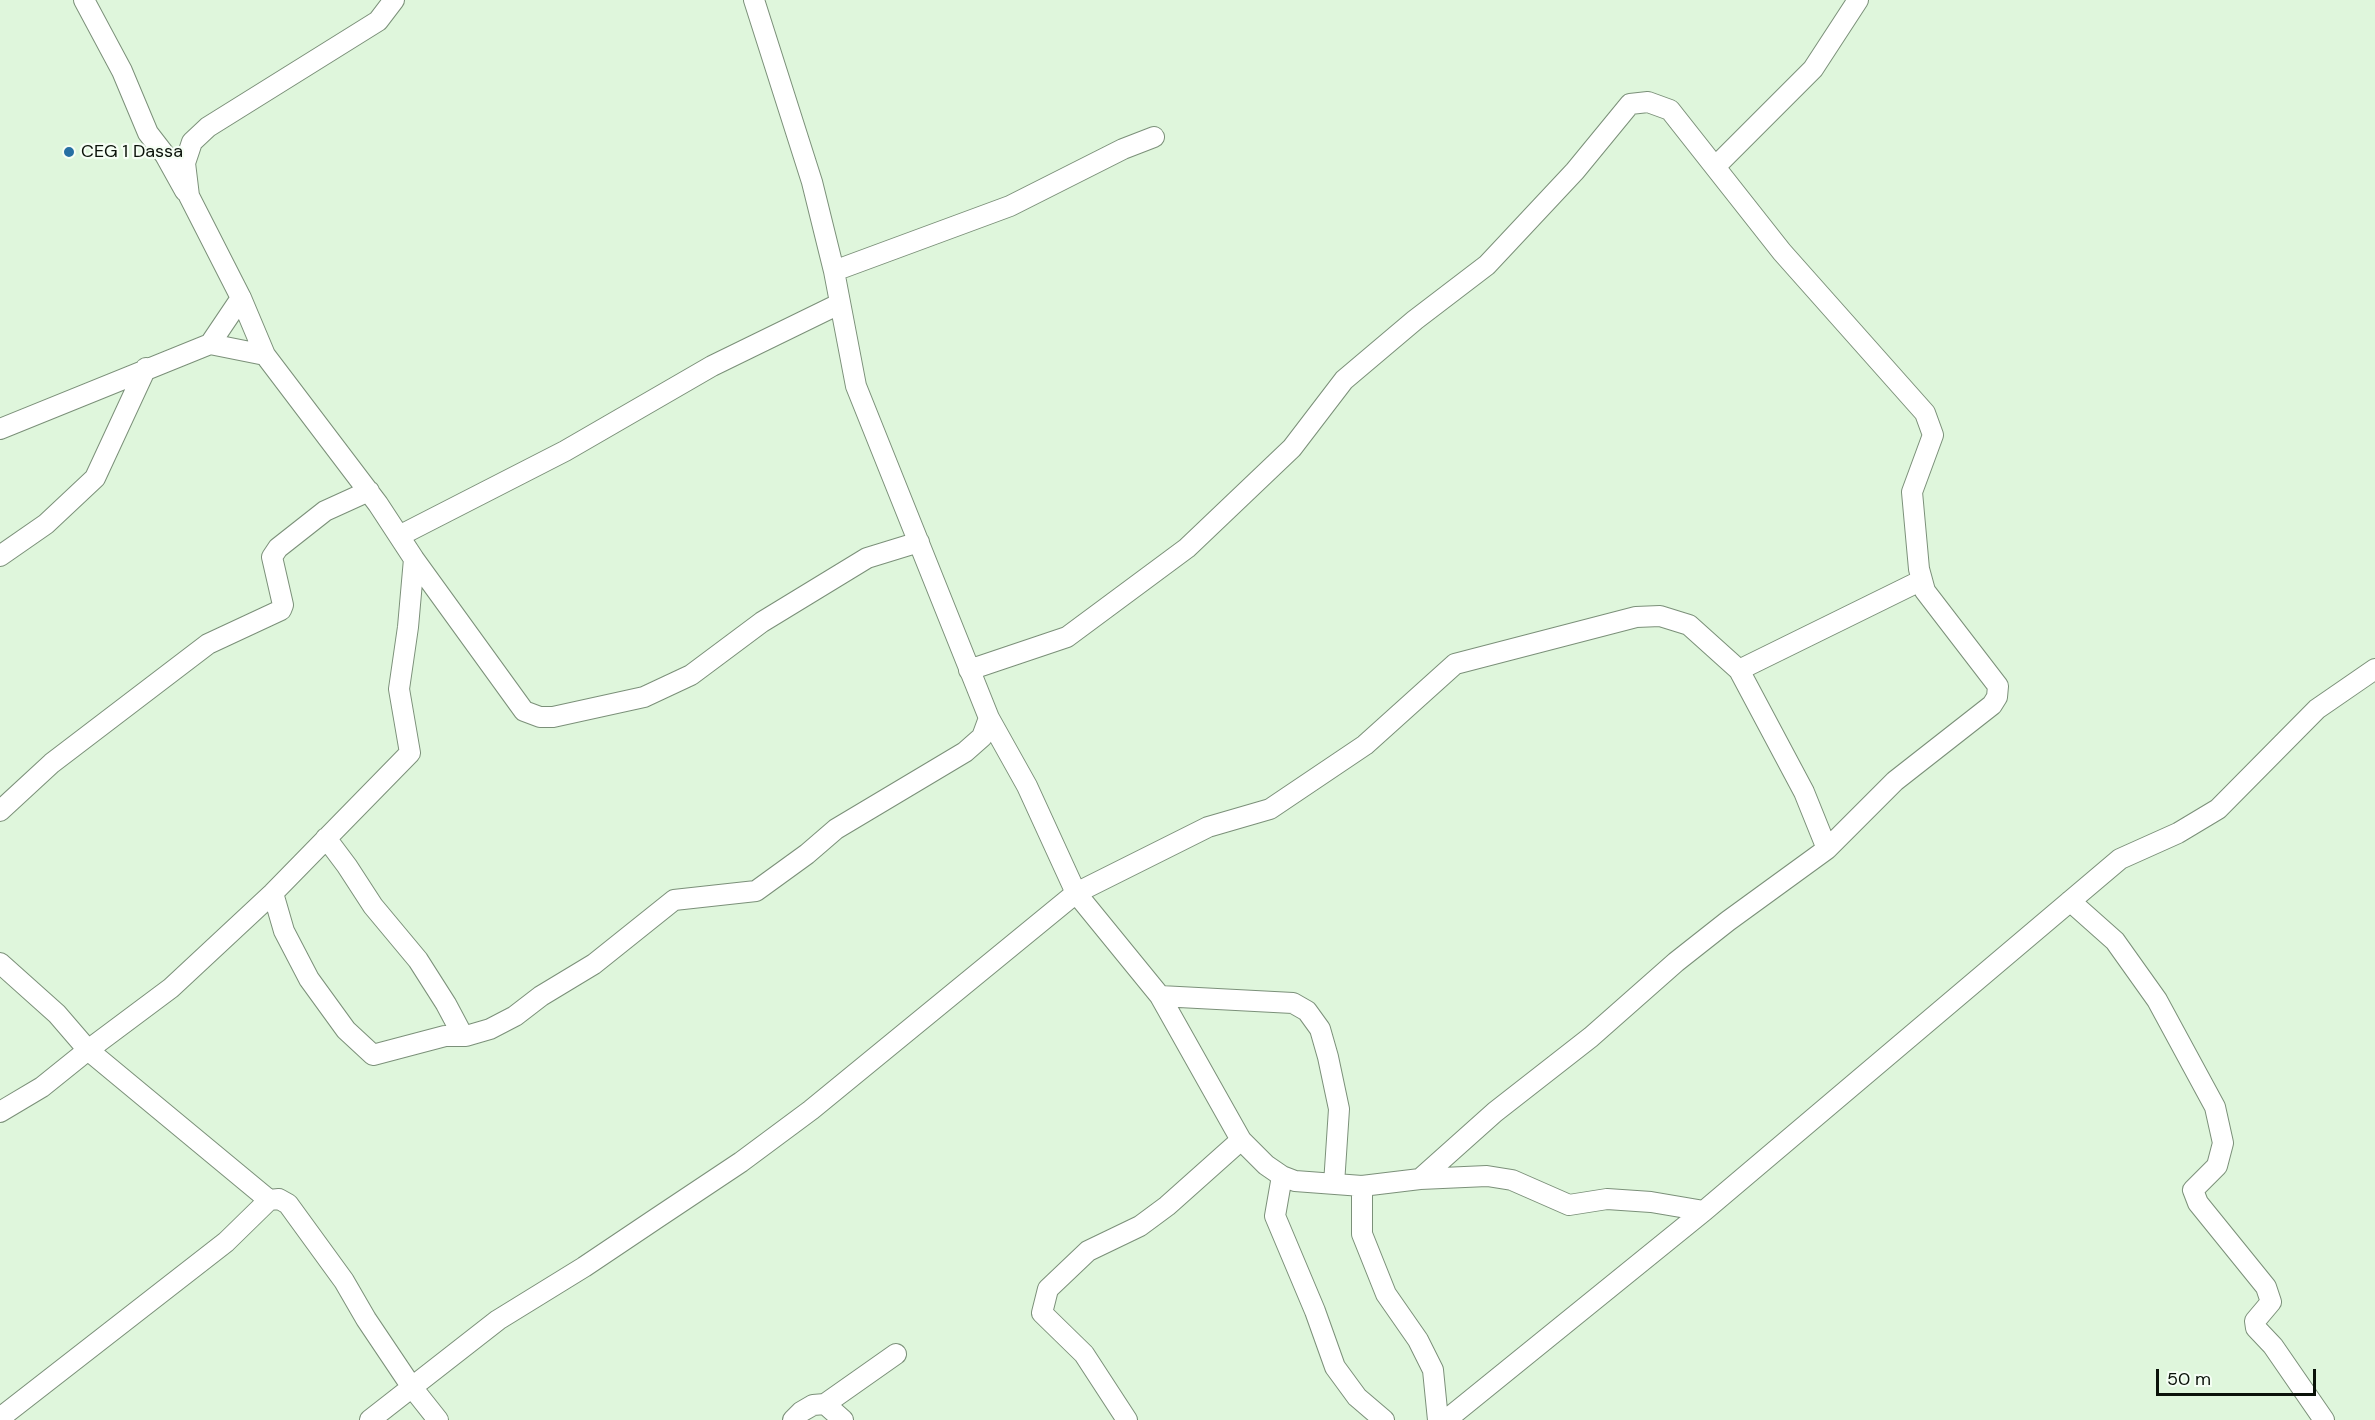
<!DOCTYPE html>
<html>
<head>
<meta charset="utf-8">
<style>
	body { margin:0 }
	#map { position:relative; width:2375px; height:1420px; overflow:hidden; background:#dff6dc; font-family:"DM Sans",sans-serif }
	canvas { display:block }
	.scale { position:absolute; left:2156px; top:1369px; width:160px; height:27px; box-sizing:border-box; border:3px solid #0a1209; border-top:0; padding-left:8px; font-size:18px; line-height:21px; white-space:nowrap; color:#0a1209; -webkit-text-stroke:4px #f5fef4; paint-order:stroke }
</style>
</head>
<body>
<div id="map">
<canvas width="2375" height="1420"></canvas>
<div class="scale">50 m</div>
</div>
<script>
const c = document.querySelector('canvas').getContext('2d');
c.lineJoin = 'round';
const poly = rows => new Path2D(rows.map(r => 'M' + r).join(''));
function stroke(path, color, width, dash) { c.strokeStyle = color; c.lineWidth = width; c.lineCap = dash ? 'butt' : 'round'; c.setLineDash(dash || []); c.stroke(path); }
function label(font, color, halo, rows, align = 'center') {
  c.font = font + ' "DM Sans",sans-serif'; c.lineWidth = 4.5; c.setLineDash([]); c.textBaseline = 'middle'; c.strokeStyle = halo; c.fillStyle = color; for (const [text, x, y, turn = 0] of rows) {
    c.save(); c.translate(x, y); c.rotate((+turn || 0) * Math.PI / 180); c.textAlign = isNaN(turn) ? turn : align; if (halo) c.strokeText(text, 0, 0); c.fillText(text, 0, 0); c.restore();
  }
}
const minor = poly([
	[84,0,122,71,148,133,165,155,185,191],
	[394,0,378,21,208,127,192,142,185,163,189,196,241,298,265,355,378,504,414,559,524,711,540,717,553,717,644,697,691,675,762,622,867,558,919,542],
	[754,0,812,182,834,271,856,386,989,718,1027,786,1076,893,1160,996,1241,1140,1266,1165,1282,1176,1295,1181,1362,1186,1420,1179,1487,1176,1512,1180,1569,1205,1607,1199,1651,1202,1704,1211],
	[1715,167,1813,69,1858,0],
	[834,271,1010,206,1123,149,1154,137],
	[210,344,241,298],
	[0,429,210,344,265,355],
	[399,536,565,451,712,366,839,304],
	[0,556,46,524,95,478,146,368],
	[969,670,1067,637,1187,548,1292,448,1344,380,1415,320,1487,265,1575,171,1630,104,1648,102,1670,110,1782,252,1925,413,1933,435,1912,492,1919,569,1925,591,1998,686,1997,697,1992,705,1895,781,1827,849,1728,921,1676,962,1591,1037,1495,1112,1420,1179],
	[1739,670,1922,580],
	[0,811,52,763,208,644,281,610,283,605,272,557,278,548,325,511,369,491],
	[326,838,347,866,373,906,418,960,446,1004,463,1036,466,1036,490,1029,515,1016,541,996,594,964,674,900,756,891,807,854,836,829,965,752,982,737,989,718],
	[273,893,284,931,309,979,346,1030,373,1055,445,1036,463,1036],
	[2070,901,2115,941,2157,1000,2215,1107,2223,1143,2217,1166,2193,1190,2198,1203,2266,1287,2271,1302,2255,1321,2256,1328,2273,1346,2324,1420],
	[0,963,57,1014,88,1050,42,1087,0,1112],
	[1160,996,1293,1003,1307,1011,1320,1029,1328,1057,1339,1109,1334,1184],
	[1282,1176,1275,1216,1315,1311,1335,1367,1357,1397,1384,1420],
	[1362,1186,1362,1234,1386,1294,1418,1340,1433,1370,1438,1420],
	[269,1200,88,1050,171,988,273,893,410,753,399,689,408,627,414,559],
	[825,1404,896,1354],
	[0,1418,226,1242,269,1200,279,1199,288,1204,344,1281,366,1319,411,1386,438,1420],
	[370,1420,498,1320,584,1267,654,1220,741,1162,811,1110,1076,893,1208,827,1270,809,1365,745,1455,664,1636,617,1660,616,1689,625,1739,670,1804,792,1827,849],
	[793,1420,801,1412,813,1405,825,1404,843,1420],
	[1127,1420,1084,1354,1042,1313,1048,1289,1088,1251,1140,1226,1167,1206,1241,1140],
	[1446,1420,1704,1211,2120,859,2178,833,2218,809,2317,709,2375,669]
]);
stroke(minor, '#7b9079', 22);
stroke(minor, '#fff', 20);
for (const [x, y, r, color] of [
	[69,152,6,"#266fa3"]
]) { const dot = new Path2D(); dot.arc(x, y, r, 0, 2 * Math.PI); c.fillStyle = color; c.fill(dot); stroke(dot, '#f5fef4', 2); }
label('18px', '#0a1209', '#f5fef4', [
	["CEG 1 Dassa",81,152]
], 'left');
</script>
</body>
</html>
